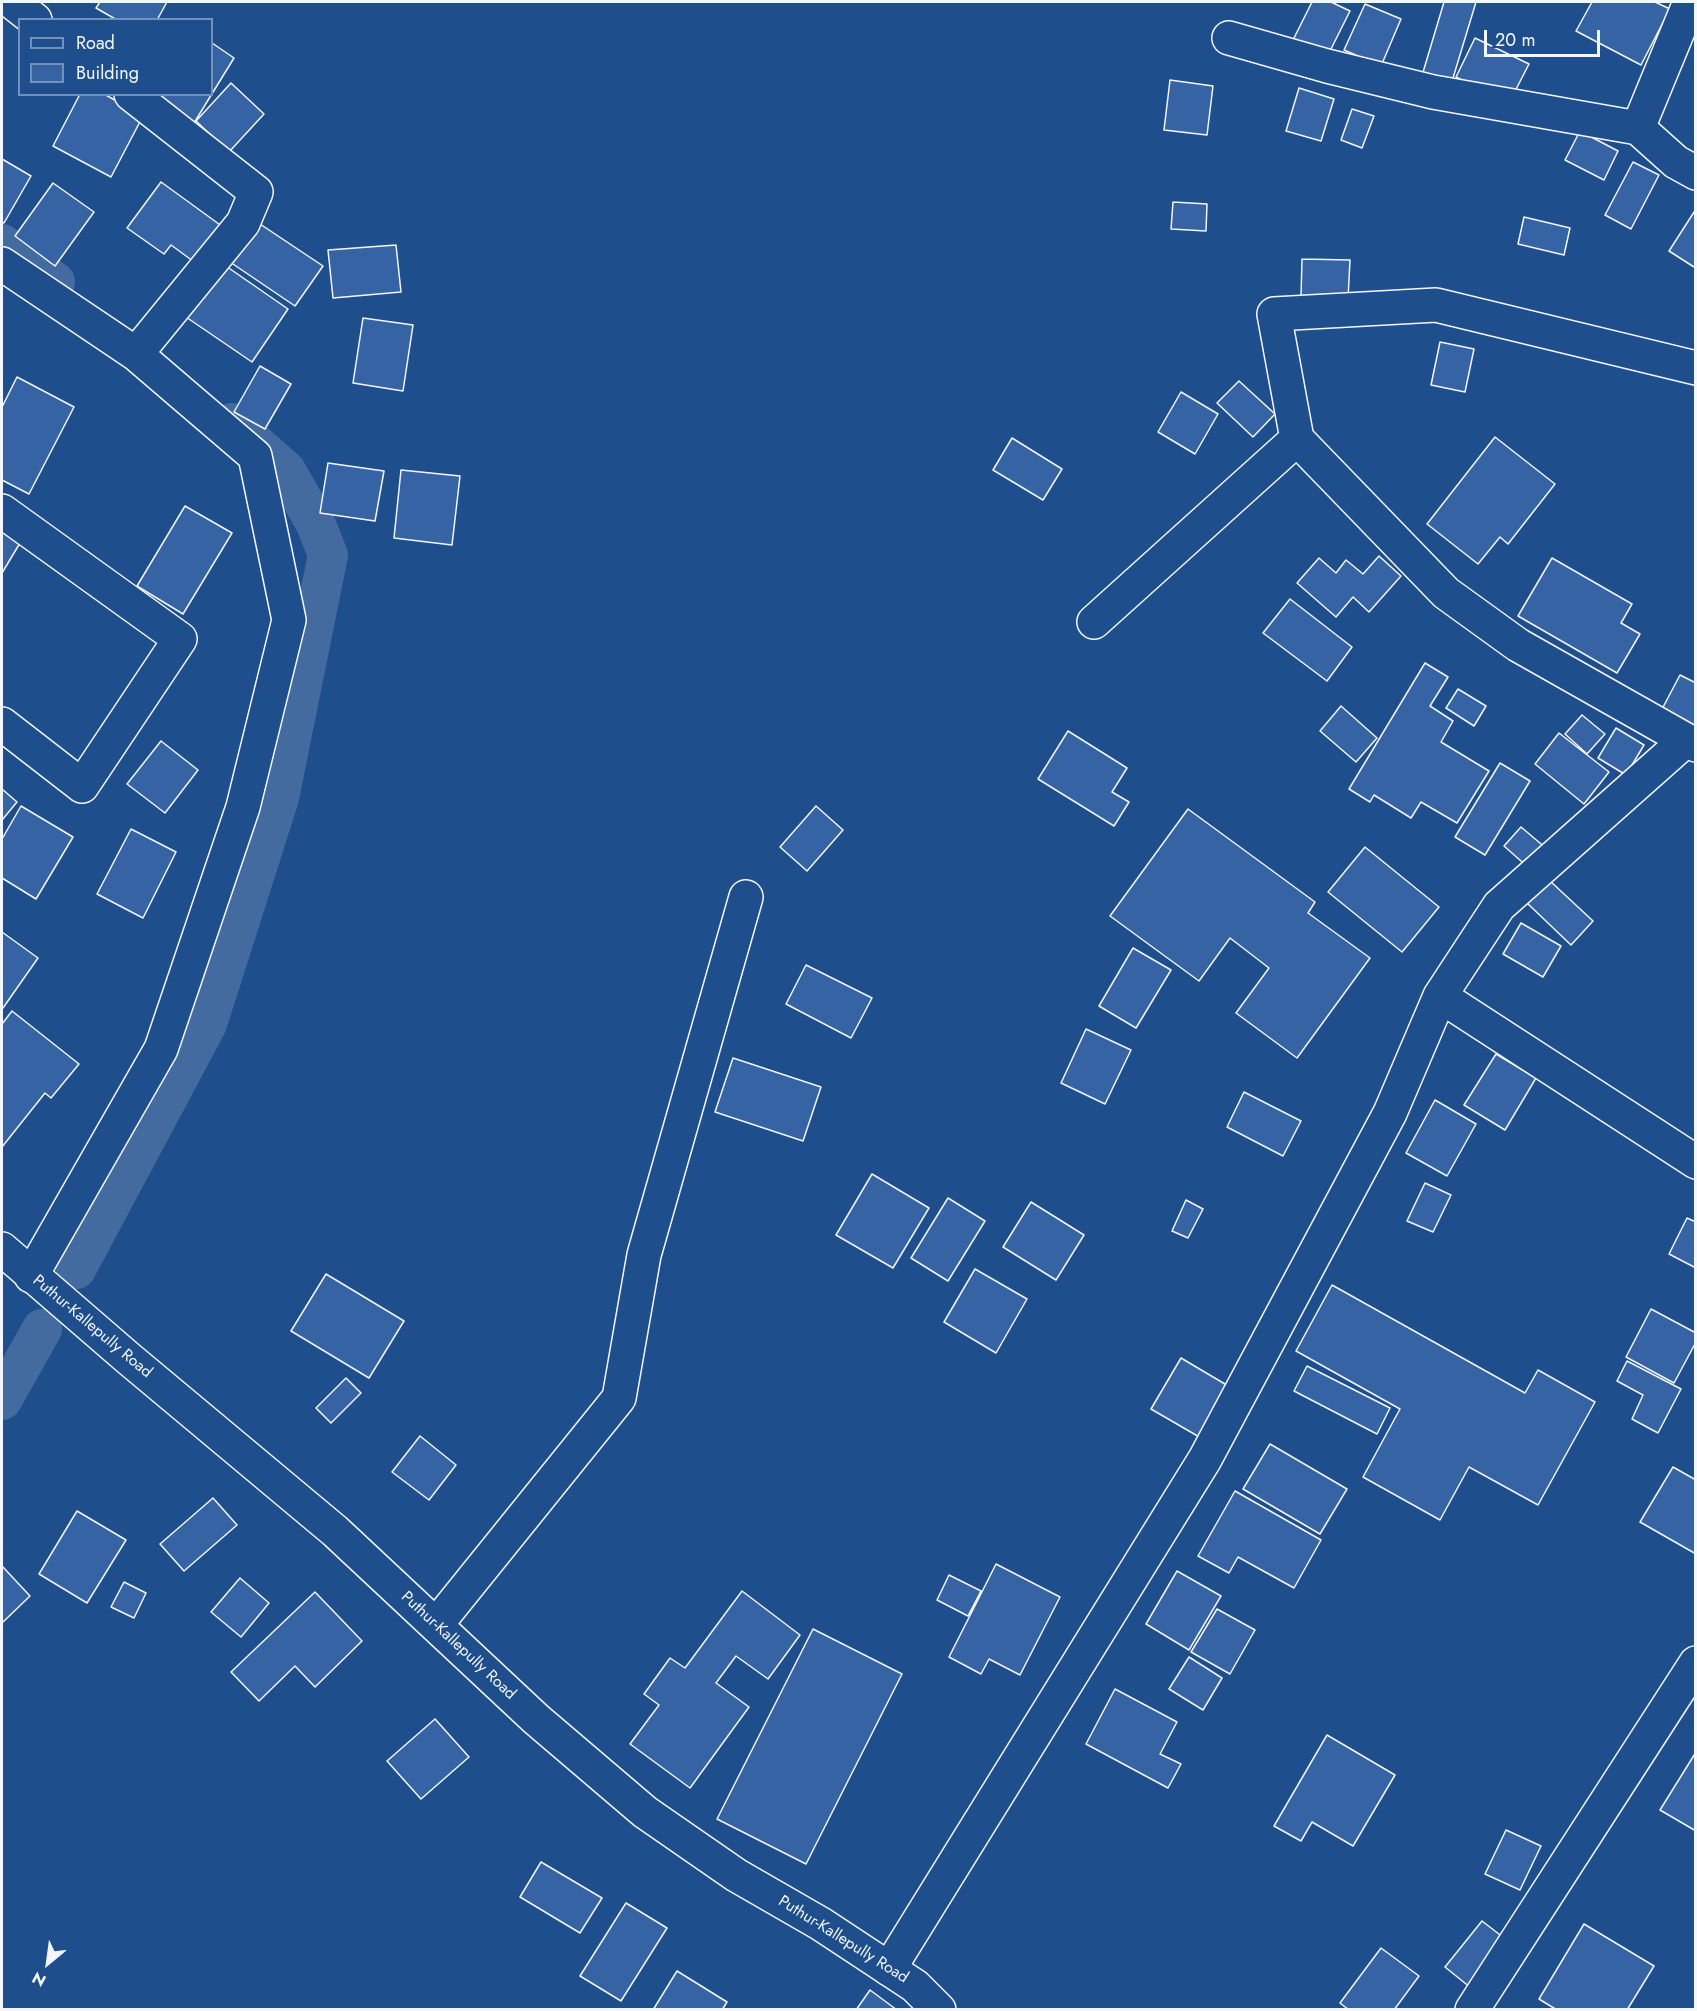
<!DOCTYPE html>
<html>
<head>
<meta charset="utf-8">
<style>
	body { margin:0 }
	#map { position:relative; width:1697px; height:2011px; overflow:hidden; background:#1f4e8c; font-family:Jost,sans-serif }
	canvas { display:block }
	.frame { position:absolute; inset:0; border:3px solid #f2f6ff; pointer-events:none }
	.legend { position:absolute; left:18px; top:18px; width:195px; height:78px; box-sizing:border-box; background:#1f4e8c; border:2px solid #7391ba; margin:0; padding:8px 10px; list-style:none; font-size:18px; color:#f2f6ff }
	.legend li { display:flex; align-items:center; gap:12px; height:30px }
	.legend b { width:30px; border:2px solid #7391ba }
	.north { position:absolute; left:18px; top:1933px; width:60px; height:60px; -webkit-text-stroke:4px #1f4e8c; paint-order:stroke; rotate:209deg; font-size:16px; font-weight:700; line-height:24px; text-align:center; color:#f2f6ff }
	.north::after { content:''; display:block; margin:auto; width:21px; height:27px; background:#f2f6ff; clip-path:polygon(50% 0,100% 100%,50% 72%,0 100%) }
	.scale { position:absolute; left:1484px; top:30px; width:116px; height:27px; box-sizing:border-box; border:3px solid #f2f6ff; border-top:0; padding-left:8px; font-size:18px; line-height:21px; white-space:nowrap; color:#f2f6ff; -webkit-text-stroke:4px #1f4e8c; paint-order:stroke }
</style>
</head>
<body>
<div id="map">
<canvas width="1697" height="2011"></canvas>
<div class="frame"></div>
<ul class="legend">
<li><b style="height:8px;background:#1f4e8c"></b>Road</li>
<li><b style="height:16px;background:#3563a3"></b>Building</li>
</ul>
<div class="north">N</div>
<div class="scale">20 m</div>
</div>
<script>
const c = document.querySelector('canvas').getContext('2d');
c.lineJoin = 'round';
const poly = rows => new Path2D(rows.map(r => 'M' + r).join(''));
function stroke(path, color, width, dash) { c.strokeStyle = color; c.lineWidth = width; c.lineCap = dash ? 'butt' : 'round'; c.setLineDash(dash || []); c.stroke(path); }
function fill(path, color) { c.fillStyle = color; c.fill(path, 'evenodd'); }
function label(font, color, halo, rows, align = 'center') {
  c.font = font + ' Jost,sans-serif'; c.lineWidth = 4.5; c.setLineDash([]); c.textBaseline = 'middle'; c.strokeStyle = halo; c.fillStyle = color; for (const [text, x, y, turn = 0] of rows) {
    c.save(); c.translate(x, y); c.rotate((+turn || 0) * Math.PI / 180); c.textAlign = isNaN(turn) ? turn : align; if (halo) c.strokeText(text, 0, 0); c.fillText(text, 0, 0); c.restore();
  }
}
stroke(poly([
	[2,244,55,282],
	[76,1269,207,1024,279,798,328,555,315,522,286,471,232,423],
	[2,1400,42,1329]
]), '#446ba0', 40);
const building = poly([
	[100,2,167,2,157,20,117,20,96,8,100,2],
	[1312,2,1331,2,1350,11,1326,59,1292,42,1312,2],
	[1444,2,1476,2,1450,88,1421,79,1444,2],
	[1592,2,1655,2,1670,9,1641,65,1576,31,1592,2],
	[1365,4,1401,19,1381,66,1344,50,1365,4],
	[1475,38,1529,64,1509,103,1456,77,1475,38],
	[212,43,234,58,194,123,148,94,212,94,212,43],
	[1170,80,1213,86,1207,135,1164,130,1170,80],
	[231,83,264,114,229,152,196,121,231,83],
	[1299,88,1334,99,1321,141,1286,131,1299,88],
	[80,94,104,94,143,116,111,177,53,146,80,94],
	[1352,109,1374,116,1362,148,1341,140,1352,109],
	[1580,131,1618,151,1604,180,1565,160,1580,131],
	[2,159,31,176,4,223,2,222,2,159],
	[1633,162,1659,175,1631,229,1605,215,1633,162],
	[161,182,223,227,197,264,171,245,164,254,127,228,161,182],
	[53,183,94,212,55,266,15,236,53,183],
	[1173,202,1207,204,1206,231,1171,229,1173,202],
	[1696,209,1696,264,1694,267,1669,251,1696,209],
	[1524,217,1570,228,1564,255,1518,244,1524,217],
	[257,222,323,266,295,306,230,262,257,222],
	[396,245,401,292,333,298,328,250,396,245],
	[1302,259,1350,260,1348,299,1301,297,1302,259],
	[223,264,288,309,252,362,186,317,223,264],
	[363,318,413,325,403,391,353,383,363,318],
	[1440,342,1474,349,1465,392,1431,385,1440,342],
	[260,366,291,384,265,429,234,412,260,366],
	[17,377,74,407,29,494,2,480,2,407,17,377],
	[1239,381,1275,414,1253,437,1217,403,1239,381],
	[1181,392,1218,414,1195,454,1158,432,1181,392],
	[1495,437,1555,484,1508,544,1500,537,1478,564,1427,524,1495,437],
	[1012,438,1062,469,1043,500,993,470,1012,438],
	[328,463,384,471,375,521,320,513,328,463],
	[401,470,460,476,452,545,394,538,401,470],
	[185,506,232,533,183,614,137,586,185,506],
	[2,531,20,543,2,573,2,531],
	[1379,556,1401,576,1369,612,1353,597,1336,617,1297,583,1319,558,1336,573,1346,560,1363,574,1379,556],
	[1552,558,1632,604,1621,623,1640,634,1617,673,1518,616,1552,558],
	[1290,599,1352,647,1327,681,1263,633,1290,599],
	[1425,663,1448,677,1430,706,1453,721,1441,742,1489,771,1457,823,1421,802,1411,818,1374,795,1370,802,1349,789,1425,663],
	[1680,675,1696,683,1695,729,1661,711,1680,675],
	[1458,689,1486,706,1474,726,1446,708,1458,689],
	[1341,706,1377,738,1356,762,1320,731,1341,706],
	[1582,715,1605,734,1587,754,1565,734,1582,715],
	[1616,728,1644,745,1626,775,1598,758,1616,728],
	[1068,731,1127,768,1112,792,1129,802,1114,826,1038,779,1068,731],
	[1559,733,1609,772,1584,804,1535,764,1559,733],
	[161,741,198,770,165,813,127,784,161,741],
	[1500,763,1530,781,1485,855,1455,837,1500,763],
	[2,789,17,802,2,820,2,789],
	[21,806,73,837,36,899,2,878,2,839,21,806],
	[816,806,843,830,807,871,780,847,816,806],
	[1188,809,1315,902,1308,913,1370,958,1297,1058,1236,1013,1269,968,1230,938,1199,981,1110,916,1188,809],
	[1521,827,1547,849,1530,869,1504,846,1521,827],
	[131,829,176,852,143,918,97,894,131,829],
	[1365,847,1439,907,1402,952,1328,892,1365,847],
	[1549,880,1593,921,1571,945,1527,903,1549,880],
	[1521,923,1561,946,1543,977,1503,954,1521,923],
	[2,932,38,958,3,1008,2,1007,2,932],
	[1133,948,1171,970,1136,1028,1099,1006,1133,948],
	[806,965,872,998,851,1038,786,1004,806,965],
	[12,1011,79,1064,51,1098,45,1093,2,1147,2,1024,12,1011],
	[1086,1029,1131,1050,1105,1104,1061,1083,1086,1029],
	[1496,1054,1536,1078,1505,1130,1464,1105,1496,1054],
	[733,1058,821,1087,803,1141,715,1112,733,1058],
	[1244,1092,1301,1121,1283,1156,1227,1127,1244,1092],
	[1435,1100,1476,1124,1447,1176,1406,1153,1435,1100],
	[872,1174,929,1208,893,1268,836,1235,872,1174],
	[1425,1183,1451,1195,1433,1232,1407,1221,1425,1183],
	[948,1198,985,1221,948,1281,911,1258,948,1198],
	[1186,1200,1203,1209,1188,1238,1172,1231,1186,1200],
	[1031,1202,1084,1235,1056,1280,1003,1247,1031,1202],
	[1687,1218,1696,1222,1696,1268,1669,1254,1687,1218],
	[975,1269,1027,1299,996,1353,944,1322,975,1269],
	[326,1274,404,1321,369,1378,291,1331,326,1274],
	[1332,1285,1525,1393,1538,1370,1595,1402,1538,1505,1469,1467,1440,1520,1363,1477,1400,1409,1296,1351,1332,1285],
	[1651,1309,1696,1333,1696,1342,1674,1383,1626,1357,1651,1309],
	[1181,1358,1230,1387,1201,1438,1151,1409,1181,1358],
	[1627,1361,1681,1389,1658,1433,1632,1419,1643,1395,1617,1381,1627,1361],
	[1307,1366,1390,1408,1377,1434,1294,1391,1307,1366],
	[346,1378,361,1393,331,1423,316,1408,346,1378],
	[420,1436,456,1465,429,1500,392,1472,420,1436],
	[1270,1444,1347,1489,1320,1534,1243,1489,1270,1444],
	[1673,1467,1696,1480,1696,1554,1640,1522,1673,1467],
	[1235,1491,1321,1540,1294,1588,1238,1557,1229,1573,1198,1556,1235,1491],
	[213,1498,237,1525,184,1571,160,1544,213,1498],
	[77,1511,126,1540,87,1603,39,1574,77,1511],
	[996,1564,1060,1597,1020,1675,989,1659,981,1674,949,1657,996,1564],
	[2,1566,30,1596,2,1623,2,1566],
	[1177,1571,1221,1596,1189,1650,1146,1624,1177,1571],
	[949,1575,981,1591,968,1616,937,1600,949,1575],
	[240,1578,269,1603,241,1637,211,1612,240,1578],
	[124,1582,146,1593,134,1618,111,1607,124,1582],
	[742,1591,800,1635,768,1679,736,1656,716,1683,749,1707,690,1788,630,1744,659,1705,644,1694,670,1658,685,1668,742,1591],
	[315,1592,362,1641,315,1687,295,1666,259,1701,231,1672,315,1592],
	[1217,1609,1255,1630,1230,1674,1191,1652,1217,1609],
	[813,1629,902,1674,806,1864,717,1819,813,1629],
	[1189,1657,1222,1678,1203,1710,1169,1689,1189,1657],
	[1115,1689,1177,1722,1160,1754,1181,1764,1168,1788,1086,1744,1115,1689],
	[435,1719,469,1757,421,1799,387,1761,435,1719],
	[1327,1735,1395,1775,1353,1846,1312,1822,1301,1841,1274,1826,1327,1735],
	[1696,1752,1696,1831,1660,1810,1696,1752],
	[1506,1830,1541,1846,1520,1890,1485,1874,1506,1830],
	[541,1862,602,1898,580,1933,520,1897,541,1862],
	[626,1903,667,1928,621,2001,580,1976,626,1903],
	[1482,1921,1508,1941,1471,1988,1445,1967,1482,1921],
	[1584,1924,1654,1966,1627,2010,1557,2010,1539,1999,1584,1924],
	[1381,1948,1419,1976,1394,2010,1349,2010,1340,2003,1381,1948],
	[677,1971,727,2002,722,2010,653,2010,677,1971],
	[870,1990,897,2010,856,2010,870,1990]
]);
fill(building, '#3563a3');
stroke(building, '#f2f6ff', 1.5);
const minor = poly([
	[12,2,35,20],
	[1690,2,1638,128,1676,162,1696,173],
	[1229,38,1327,66,1433,92,1638,128],
	[131,94,256,192,243,223,136,354],
	[2,264,136,354,255,456,289,620,243,807,161,1049,31,1276],
	[2,511,180,639,82,786,2,724],
	[1094,622,1297,439],
	[1686,740,1518,645,1446,593,1297,439,1274,314,1436,305,1696,368],
	[1440,996,1696,1162],
	[436,1625,619,1398,644,1255,746,897],
	[889,1969,1205,1459,1390,1113,1440,996,1499,906,1686,740,1696,745],
	[1472,2010,1696,1663]
]);
const major = poly([
	[2,1249,128,1358,335,1531,536,1719,645,1812,736,1875,821,1924,915,1986,939,2010]
]);
stroke(minor, '#f2f6ff', 36);
stroke(major, '#f2f6ff', 36);
stroke(minor, '#1f4e8c', 33);
stroke(major, '#1f4e8c', 33);
label('16px', '#f2f6ff', '#1f4e8c', [
	["Puthur-Kallepully Road",92,1327,40],
	["Puthur-Kallepully Road",458,1646,43],
	["Puthur-Kallepully Road",843,1940,32]
]);
</script>
</body>
</html>
